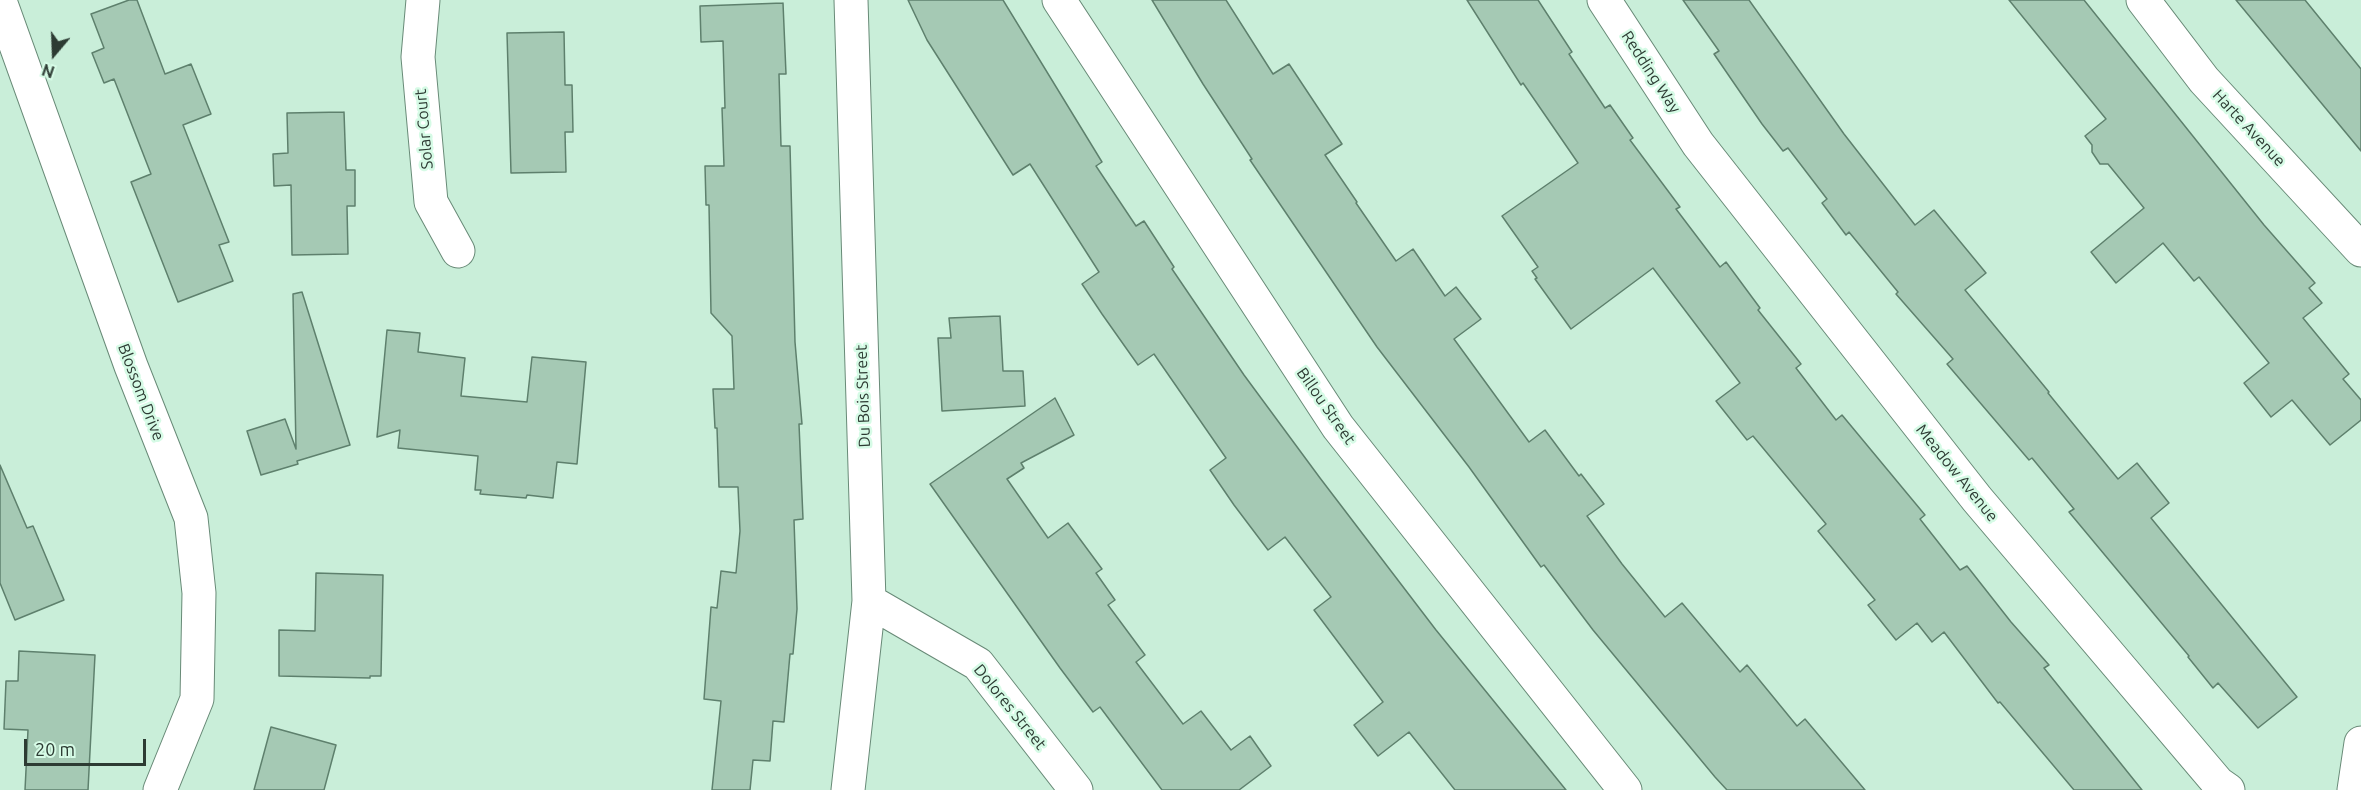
<!DOCTYPE html>
<html>
<head>
<meta charset="utf-8">
<style>
	body { margin:0 }
	#map { position:relative; width:2361px; height:790px; overflow:hidden; background:#c9eed9; font-family:Ubuntu,sans-serif }
	canvas { display:block }
	.north { position:absolute; left:24px; top:24px; width:60px; height:60px; -webkit-text-stroke:4px #d6fbe6; paint-order:stroke; rotate:199deg; font-size:16px; font-weight:700; line-height:24px; text-align:center; color:#2d3b33 }
	.north::after { content:''; display:block; margin:auto; width:21px; height:27px; background:#2d3b33; clip-path:polygon(50% 0,100% 100%,50% 72%,0 100%) }
	.scale { position:absolute; left:24px; top:739px; width:122px; height:27px; box-sizing:border-box; border:3px solid #2d3b33; border-top:0; padding-left:8px; font-size:18px; line-height:21px; white-space:nowrap; color:#2d3b33; -webkit-text-stroke:4px #d6fbe6; paint-order:stroke }
</style>
</head>
<body>
<div id="map">
<canvas width="2361" height="790"></canvas>
<div class="north">N</div>
<div class="scale">20 m</div>
</div>
<script>
const c = document.querySelector('canvas').getContext('2d');
c.lineJoin = 'round';
function fill(path, color) { c.fillStyle = color; c.fill(path, 'evenodd'); }
const poly = rows => new Path2D(rows.map(r => 'M' + r).join(''));
function stroke(path, color, width, dash) { c.strokeStyle = color; c.lineWidth = width; c.lineCap = dash ? 'butt' : 'round'; c.setLineDash(dash || []); c.stroke(path); }
function label(font, color, halo, rows, align = 'center') {
  c.font = font + ' Ubuntu,sans-serif'; c.lineWidth = 5; c.setLineDash([]); c.textBaseline = 'middle'; c.strokeStyle = halo; c.fillStyle = color; for (const [text, x, y, turn = 0] of rows) {
    c.save(); c.translate(x, y); c.rotate((+turn || 0) * Math.PI / 180); c.textAlign = isNaN(turn) ? turn : align; if (halo) c.strokeText(text, 0, 0); c.fillText(text, 0, 0); c.restore();
  }
}
const building = poly([
	[129,0,137,0,165,74,191,64,211,114,183,125,229,242,219,245,233,281,178,302,131,182,151,174,114,79,104,83,92,53,104,48,91,14,129,0],
	[908,0,1003,0,1102,162,1096,166,1136,226,1144,221,1174,267,1172,269,1244,375,1320,478,1436,630,1566,790,1455,790,1409,732,1378,756,1354,725,1383,702,1314,610,1331,597,1285,537,1268,550,1234,505,1210,470,1226,458,1154,354,1138,365,1102,314,1082,284,1099,272,1030,164,1013,175,927,40,908,0],
	[1152,0,1226,0,1273,74,1289,64,1342,144,1325,155,1357,202,1356,203,1396,261,1413,249,1445,296,1456,287,1481,319,1454,339,1529,442,1545,430,1579,476,1581,474,1604,504,1587,516,1622,564,1665,617,1682,603,1740,672,1747,665,1797,726,1805,719,1865,790,1727,790,1715,777,1593,630,1544,565,1541,567,1469,467,1377,347,1250,160,1252,159,1203,84,1152,0],
	[1467,0,1538,0,1572,52,1569,54,1605,108,1610,105,1633,138,1630,140,1680,207,1676,209,1720,267,1726,262,1760,308,1758,310,1801,364,1796,368,1836,420,1842,415,1925,515,1920,519,1960,570,1967,566,2011,622,2049,665,2044,668,2142,790,2074,790,2000,702,1998,703,1944,632,1932,642,1917,623,1896,640,1868,605,1875,600,1818,531,1826,524,1753,436,1747,440,1716,401,1740,383,1653,268,1571,329,1535,279,1537,278,1532,271,1538,267,1502,216,1578,163,1523,83,1521,85,1467,0],
	[1683,0,1749,0,1844,134,1915,225,1934,210,1986,273,1965,290,2049,392,2048,393,2118,479,2137,463,2169,503,2151,518,2297,697,2258,728,2218,683,2213,688,2188,657,2189,656,2069,512,2074,509,2032,458,2029,460,1947,364,1953,359,1896,294,1898,292,1849,232,1846,235,1822,203,1827,199,1788,148,1783,151,1762,124,1714,54,1719,51,1683,0],
	[2009,0,2084,0,2264,225,2315,283,2309,288,2322,303,2303,318,2349,374,2343,379,2361,400,2361,420,2330,445,2292,400,2271,417,2244,383,2269,363,2199,277,2194,281,2163,243,2116,283,2091,252,2144,208,2108,164,2100,164,2092,152,2092,145,2085,136,2106,119,2009,0],
	[2236,0,2305,0,2361,69,2361,151,2236,0],
	[783,3,786,74,779,74,781,146,790,146,795,342,802,424,799,424,803,519,794,520,797,609,793,654,790,654,784,722,773,721,770,761,753,760,750,790,712,790,721,701,704,699,711,607,717,608,721,571,736,573,740,531,738,487,719,487,717,428,715,428,713,389,734,389,732,336,711,313,709,205,706,205,705,166,724,166,722,108,725,108,723,41,701,42,700,6,783,3],
	[564,32,565,85,572,85,573,132,565,132,566,172,511,173,507,33,564,32],
	[344,112,346,170,355,170,355,206,347,206,348,254,292,255,291,185,274,186,273,154,288,153,287,113,344,112],
	[302,292,350,445,297,461,298,464,261,475,247,431,285,419,296,449,293,294,302,292],
	[1000,316,1003,371,1023,371,1025,406,942,411,938,338,951,338,949,318,1000,316],
	[387,330,420,333,418,352,465,358,461,396,527,402,532,357,586,362,577,464,557,462,553,498,527,495,526,498,480,494,481,490,475,490,478,456,398,448,400,430,377,437,387,330],
	[1055,398,1074,435,1021,463,1024,468,1007,479,1048,538,1068,523,1102,569,1096,573,1115,600,1108,605,1145,655,1136,662,1183,724,1201,711,1231,750,1250,736,1271,766,1239,790,1162,790,1100,707,1093,712,1060,668,930,484,1055,398],
	[0,465,27,528,33,526,64,600,15,620,0,583,0,465],
	[316,573,383,575,381,676,370,676,370,678,279,676,279,630,315,631,316,573],
	[19,651,95,655,88,790,25,790,28,730,4,729,6,681,18,681,19,651],
	[271,727,336,745,324,790,254,790,271,727]
]);
fill(building, '#a5c9b4');
stroke(building, '#5e806d', 1.5);
const street = poly([
	[423,0,418,57,431,202,458,251],
	[1059,0,1338,427,1625,790],
	[1604,0,1698,144,1977,499,2218,783,2228,790],
	[2143,0,2204,80,2361,250],
	[0,1,131,366,191,518,199,593,197,699,160,790],
	[869,601,978,664,1076,790],
	[848,790,869,601,851,0],
	[2354,790,2361,743]
]);
stroke(street, '#688a77', 35);
stroke(street, '#fff', 33);
label('16px', '#2d3b33', '#d6fbe6', [
	["Redding Way",1651,72,57],
	["Harte Avenue",2249,128,47],
	["Solar Court",424,129,-95],
	["Blossom Drive",141,392,69],
	["Du Bois Street",863,396,-92],
	["Billou Street",1326,406,55],
	["Meadow Avenue",1957,473,51],
	["Dolores Street",1010,707,51]
]);
</script>
</body>
</html>
